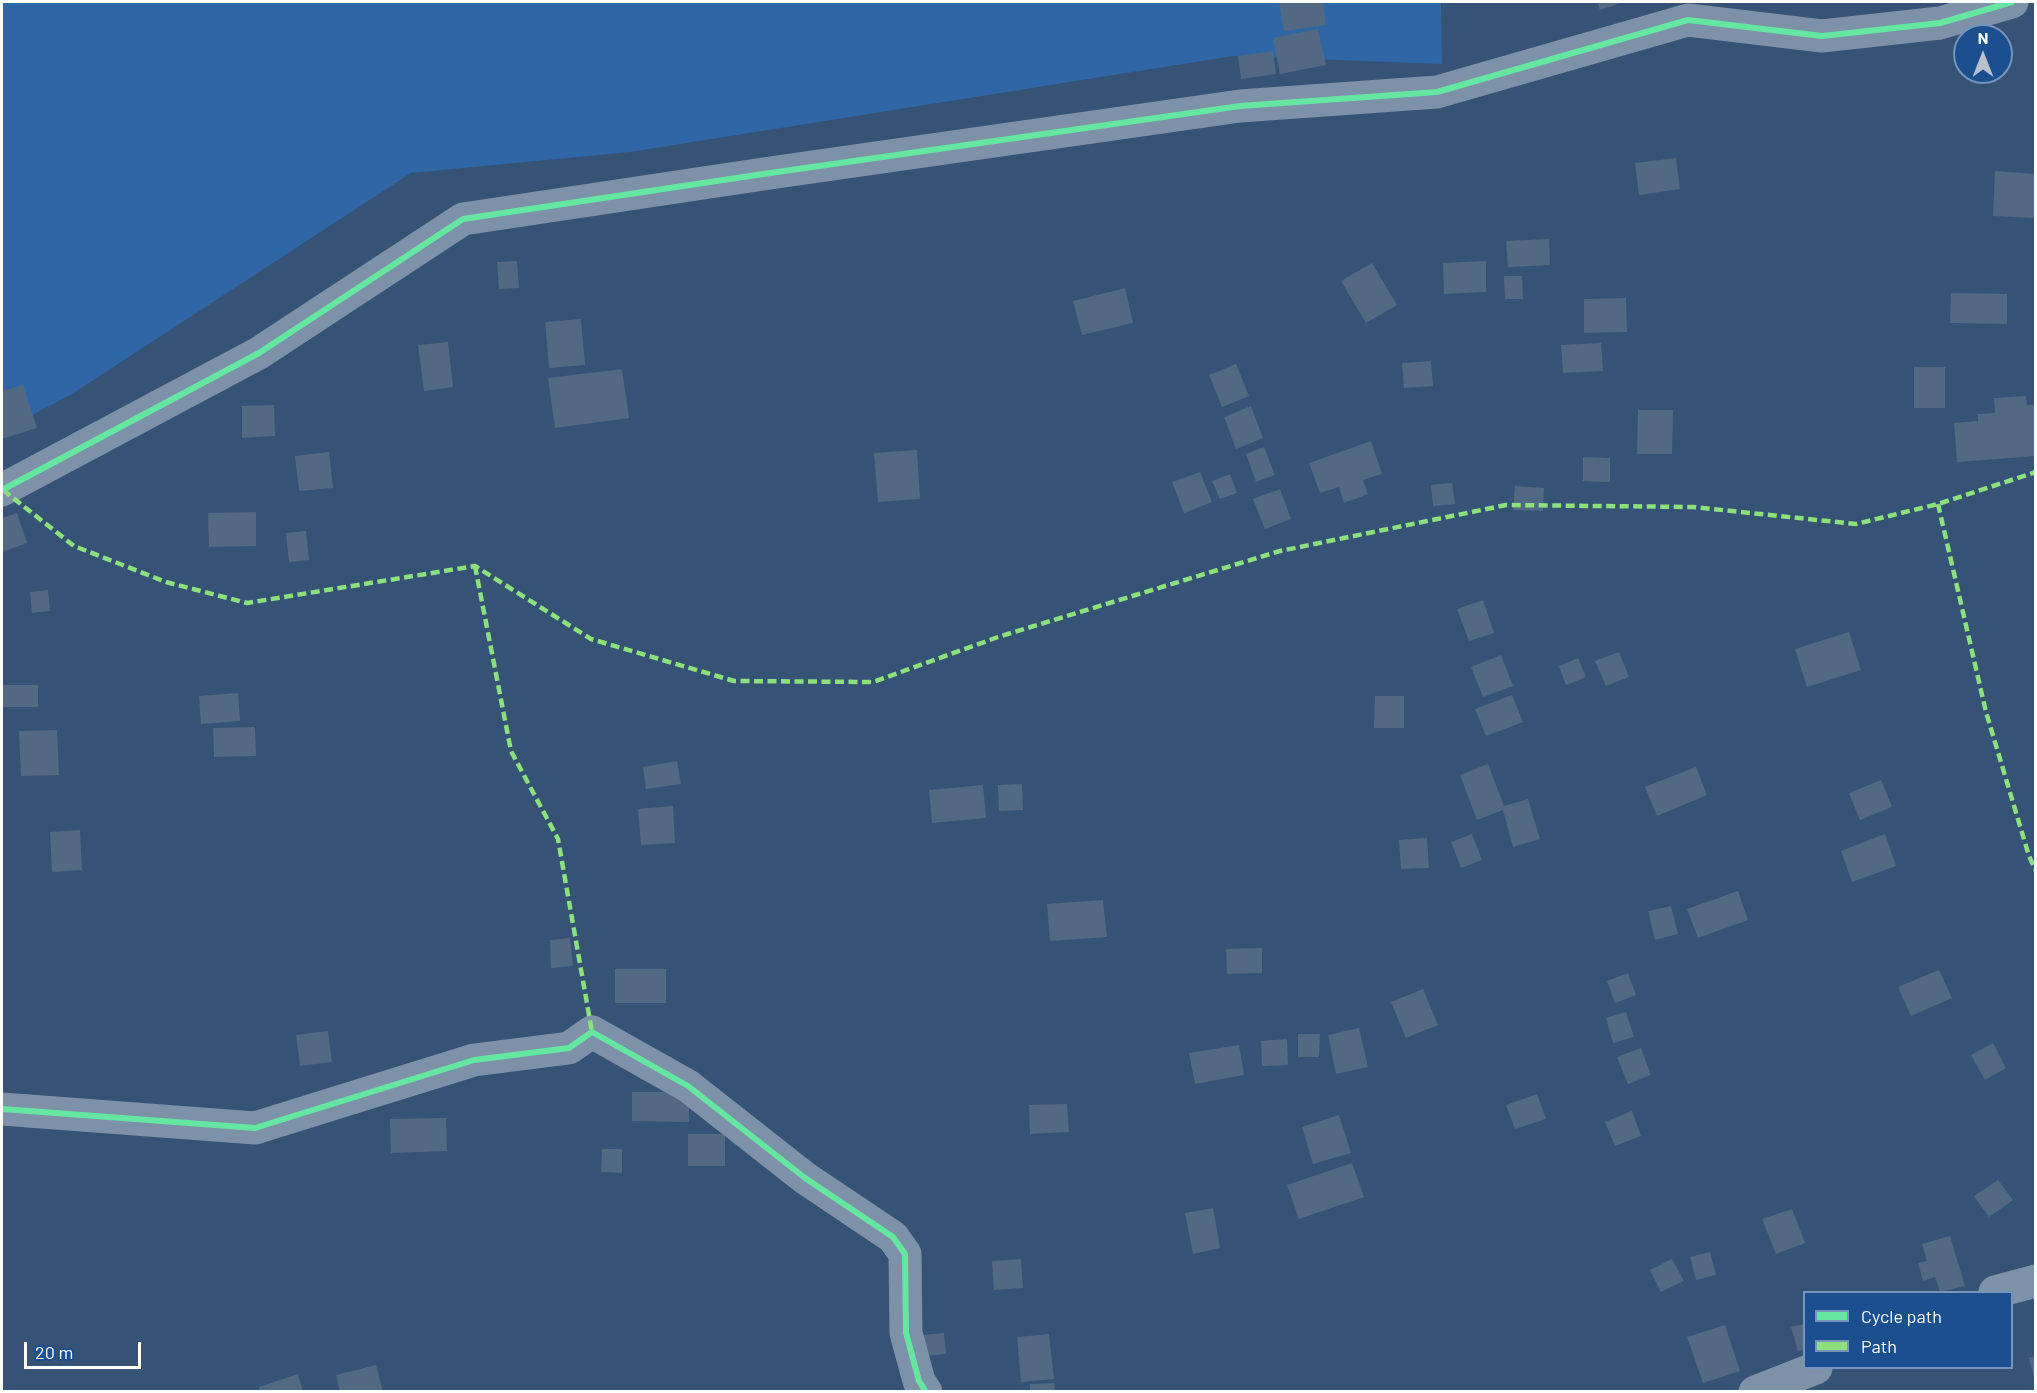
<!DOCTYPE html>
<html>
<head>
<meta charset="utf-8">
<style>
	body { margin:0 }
	#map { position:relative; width:2037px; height:1393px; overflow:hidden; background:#365274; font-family:Barlow,sans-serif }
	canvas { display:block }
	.frame { position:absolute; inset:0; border:3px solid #fff; pointer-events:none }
	.legend { position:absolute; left:1803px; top:1291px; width:210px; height:78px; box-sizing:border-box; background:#1b4f8f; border:2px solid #7695bc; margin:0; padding:8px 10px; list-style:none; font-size:18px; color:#fff }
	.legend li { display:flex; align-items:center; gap:12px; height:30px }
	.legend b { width:30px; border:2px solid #7695bc }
	.north { position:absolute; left:1953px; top:24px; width:60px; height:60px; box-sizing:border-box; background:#1b4f8f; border:2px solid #7695bc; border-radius:50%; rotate:0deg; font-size:16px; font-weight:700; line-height:24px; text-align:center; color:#fff }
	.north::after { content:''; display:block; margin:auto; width:21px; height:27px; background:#b9c2ce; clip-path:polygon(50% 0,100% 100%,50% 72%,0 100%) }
	.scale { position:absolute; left:24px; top:1342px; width:117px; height:27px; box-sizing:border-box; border:3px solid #fff; border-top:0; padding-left:8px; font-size:18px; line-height:21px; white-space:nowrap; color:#fff; -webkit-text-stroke:4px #1b4f8f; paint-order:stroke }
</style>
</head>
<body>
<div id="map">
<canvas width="2037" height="1393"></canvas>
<div class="frame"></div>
<ul class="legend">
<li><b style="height:8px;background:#66e7a1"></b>Cycle path</li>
<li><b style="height:8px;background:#8de07e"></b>Path</li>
</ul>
<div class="north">N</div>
<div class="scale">20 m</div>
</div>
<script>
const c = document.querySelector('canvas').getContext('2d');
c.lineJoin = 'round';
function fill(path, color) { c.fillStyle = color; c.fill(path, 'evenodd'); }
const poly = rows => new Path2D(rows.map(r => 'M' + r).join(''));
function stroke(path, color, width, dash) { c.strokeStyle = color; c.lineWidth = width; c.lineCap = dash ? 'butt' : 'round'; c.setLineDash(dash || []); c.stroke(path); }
fill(poly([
	[2,2,1441,2,1442,64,1233,56,630,152,411,173,72,394,2,431]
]), '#2f66a5');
fill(poly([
	[1279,2,1323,2,1326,25,1284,31],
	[1597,2,1624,2,1600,10],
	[1318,29,1326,65,1280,74,1273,38],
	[1273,51,1276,74,1241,79,1238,56],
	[1676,158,1680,189,1639,195,1635,163],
	[1995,171,2036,174,2036,218,1993,216],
	[1549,239,1550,265,1508,267,1506,241],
	[517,261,519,288,499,289,497,262],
	[1486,261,1486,292,1444,294,1443,263],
	[1372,263,1397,305,1366,323,1341,281],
	[1504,276,1522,276,1523,299,1505,299],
	[1125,288,1133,323,1082,335,1073,301],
	[1951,293,2007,294,2007,324,1950,323],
	[1626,298,1627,332,1584,333,1584,299],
	[581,319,585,365,549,368,545,322],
	[448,342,453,387,424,391,418,345],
	[1601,343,1603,371,1563,373,1561,345],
	[1431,361,1433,386,1404,388,1402,363],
	[1236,364,1249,396,1222,407,1209,375],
	[1914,367,1945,367,1945,408,1914,408],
	[622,369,629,418,555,428,548,378],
	[23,385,37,428,2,439,2,391],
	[2026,396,2027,405,2036,405,2036,456,1957,462,1954,423,1978,421,1978,414,1995,413,1994,398],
	[274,405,275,436,242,438,242,406],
	[1251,406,1263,438,1236,449,1224,417],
	[1638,410,1673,410,1672,454,1637,454],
	[1371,441,1382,474,1363,480,1368,494,1344,503,1339,487,1320,493,1309,463],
	[1264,447,1275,475,1256,482,1246,454],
	[917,450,920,499,878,502,874,453],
	[329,452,333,488,299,491,295,456],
	[1583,457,1610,458,1610,482,1583,481],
	[1200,472,1212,502,1184,513,1172,482],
	[1230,474,1237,493,1220,499,1212,481],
	[1452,483,1455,504,1433,506,1431,485],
	[1515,486,1544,488,1543,511,1513,510],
	[1280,489,1291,519,1265,529,1253,499],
	[256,512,256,546,209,547,208,513],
	[17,513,27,543,2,552,2,518],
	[306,531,309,560,289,562,286,533],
	[48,590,50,611,32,613,30,592],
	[1483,600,1494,633,1469,641,1457,609],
	[1849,632,1861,670,1807,687,1795,649],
	[1619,652,1629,677,1606,686,1595,661],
	[1501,655,1513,686,1483,697,1471,667],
	[1578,658,1586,677,1566,685,1559,666],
	[2,685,38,685,38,707,2,707],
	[238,693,240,721,201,724,199,696],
	[1512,695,1523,722,1486,736,1475,709],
	[1375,696,1404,696,1404,728,1374,728],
	[255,727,256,756,214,757,213,728],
	[57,730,59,775,21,776,19,731],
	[677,761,681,784,646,789,643,767],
	[1488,764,1504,806,1528,799,1540,839,1513,847,1503,810,1477,820,1460,775],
	[1696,767,1707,795,1657,816,1645,787],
	[1881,780,1892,807,1860,820,1849,793],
	[1022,784,1023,810,999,811,998,785],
	[983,785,986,818,932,823,929,790],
	[673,806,675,843,641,845,638,809],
	[80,830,82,870,52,872,50,832],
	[1472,834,1482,860,1461,868,1451,842],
	[1885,834,1896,866,1852,882,1841,851],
	[1427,838,1429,868,1401,869,1399,840],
	[1738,891,1748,920,1698,938,1687,909],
	[1103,900,1107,937,1050,941,1047,904],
	[1671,906,1678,934,1655,940,1648,911],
	[570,938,573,966,551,968,550,940],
	[1262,948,1262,973,1227,974,1226,949],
	[615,969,666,969,666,1003,615,1003],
	[1939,970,1952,998,1911,1016,1898,987],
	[1628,973,1636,995,1615,1003,1607,981],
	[1423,989,1438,1025,1406,1038,1391,1002],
	[1626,1012,1634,1037,1613,1043,1606,1018],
	[1359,1028,1368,1067,1336,1074,1328,1035],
	[328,1031,332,1062,300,1066,296,1035],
	[1298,1034,1320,1034,1319,1057,1298,1057],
	[1287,1039,1288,1065,1262,1066,1261,1041],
	[1993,1043,2006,1068,1985,1080,1971,1055],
	[1239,1045,1244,1075,1195,1084,1189,1053],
	[1641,1048,1651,1075,1628,1084,1617,1057],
	[632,1092,689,1092,689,1122,632,1121],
	[1537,1094,1546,1119,1515,1129,1506,1105],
	[1067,1104,1069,1132,1030,1134,1029,1105],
	[1632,1111,1641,1136,1615,1146,1605,1122],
	[1339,1115,1351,1153,1313,1164,1302,1127],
	[446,1118,447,1151,391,1153,390,1119],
	[688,1134,725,1134,725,1166,688,1166],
	[602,1149,622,1149,622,1173,601,1172],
	[1352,1163,1364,1197,1299,1219,1287,1185],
	[1998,1180,2013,1200,1989,1217,1974,1196],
	[1213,1208,1220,1248,1193,1254,1185,1213],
	[1792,1209,1805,1243,1776,1254,1762,1219],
	[1950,1236,1965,1286,1940,1292,1935,1277,1923,1281,1918,1263,1927,1261,1922,1244],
	[1710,1252,1716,1275,1696,1280,1690,1257],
	[1021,1259,1023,1288,994,1290,992,1261],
	[1672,1259,1684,1281,1661,1292,1650,1270],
	[1804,1324,1804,1349,1798,1351,1791,1327],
	[1725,1325,1740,1371,1703,1383,1687,1337],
	[944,1333,946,1354,925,1356,923,1335],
	[1049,1334,1054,1379,1021,1382,1017,1337],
	[2036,1356,2036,1382,2035,1382,2029,1358],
	[376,1365,383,1392,340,1392,336,1375],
	[298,1374,303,1392,260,1392,259,1387],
	[1054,1383,1055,1392,1030,1392,1030,1384]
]), '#526984');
stroke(poly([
	[2,490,259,353,463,219,770,173,1240,106,1437,92,1688,20,1822,36,1940,23,2012,2],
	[2,1109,255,1128,474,1060,569,1048,592,1032,688,1086,805,1178,893,1237,905,1254,906,1333,919,1381,926,1392],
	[1995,1292,2036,1281],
	[1755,1392,1816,1368]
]), '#7d92a8', 33);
stroke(poly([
	[3,490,74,546,166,582,247,603,475,566,591,639,734,681,873,682,998,637,1280,551,1506,505,1693,507,1856,524,1938,504,2036,472],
	[1938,504,1986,712,2029,856,2036,871],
	[475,566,511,751,558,839,592,1032]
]), '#8de07e', 4.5, [9, 4.5]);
stroke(poly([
	[2,490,259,353,463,219,770,173,1240,106,1437,92,1688,20,1822,36,1940,23,2012,2],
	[2,1109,255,1128,474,1060,569,1048,592,1032,688,1086,805,1178,893,1237,905,1254,906,1333,919,1381,926,1392]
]), '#66e7a1', 6);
</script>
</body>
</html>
